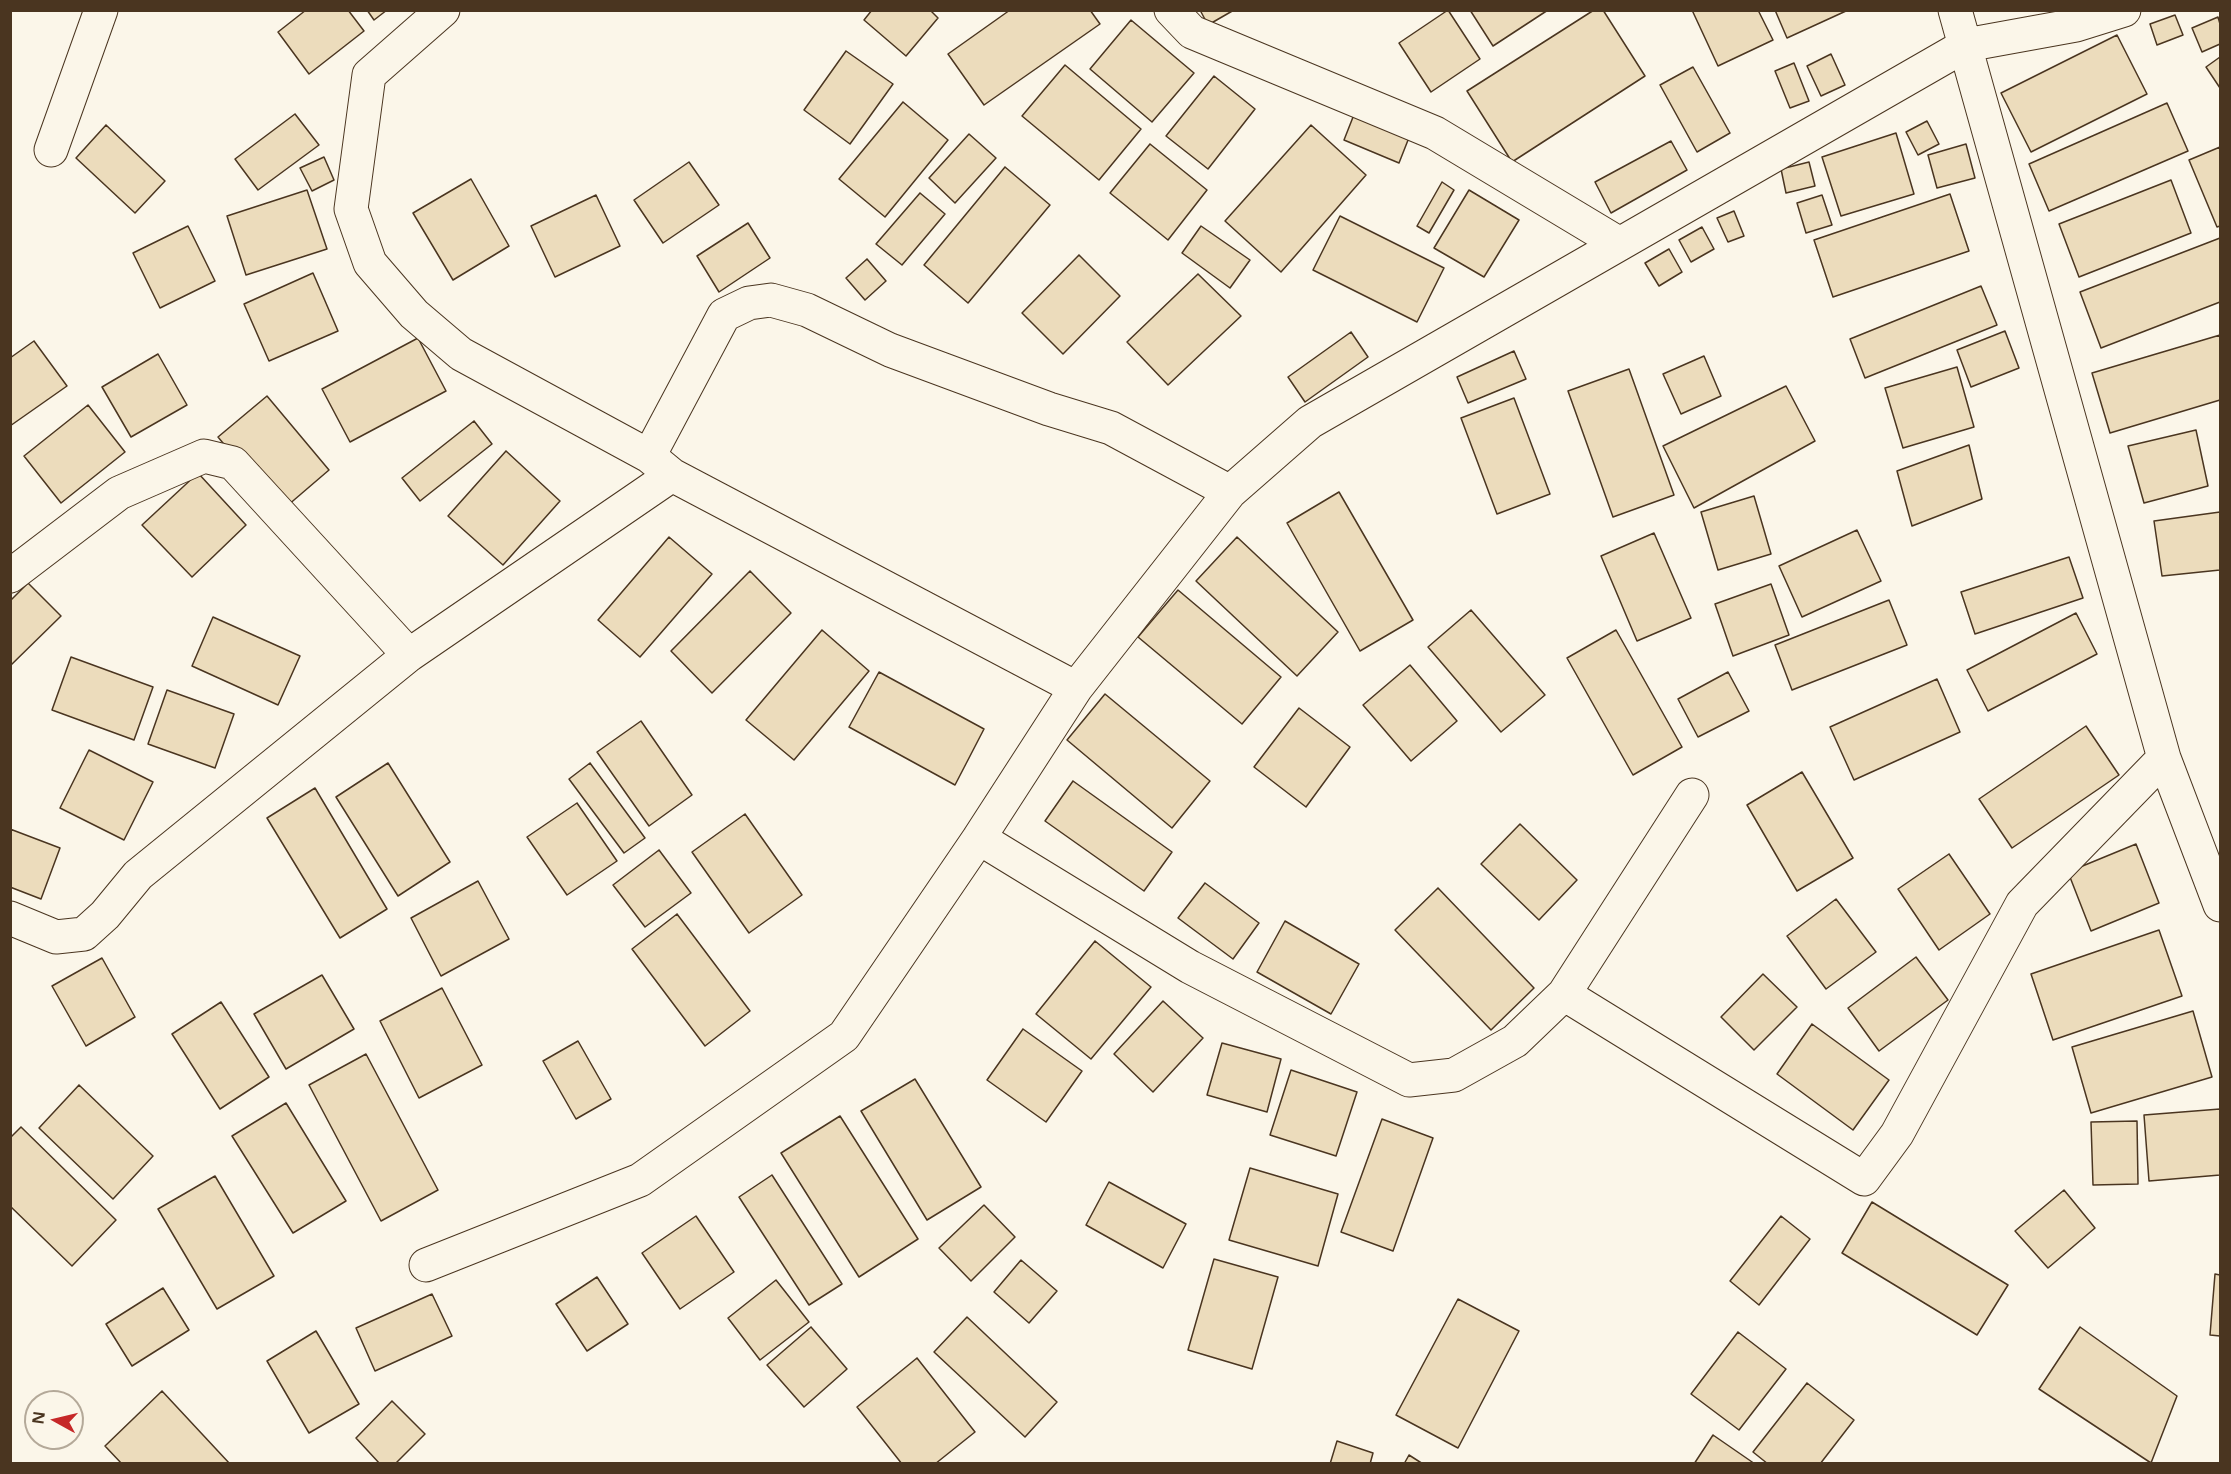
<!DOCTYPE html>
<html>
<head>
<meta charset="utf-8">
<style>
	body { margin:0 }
	#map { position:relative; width:2231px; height:1474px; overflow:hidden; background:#fbf6e9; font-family:"Open Sans",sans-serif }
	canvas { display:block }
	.frame { position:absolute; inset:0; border:12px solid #4a3520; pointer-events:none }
	.north { position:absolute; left:24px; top:1390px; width:60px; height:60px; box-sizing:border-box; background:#fbf6e9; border:2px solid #b4a999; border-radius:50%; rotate:278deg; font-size:16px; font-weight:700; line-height:24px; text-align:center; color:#4a3520 }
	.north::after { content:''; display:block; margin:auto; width:21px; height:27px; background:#c62828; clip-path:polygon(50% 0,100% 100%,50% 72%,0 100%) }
</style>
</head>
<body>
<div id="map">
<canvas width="2231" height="1474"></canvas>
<div class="frame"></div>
<div class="north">N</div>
</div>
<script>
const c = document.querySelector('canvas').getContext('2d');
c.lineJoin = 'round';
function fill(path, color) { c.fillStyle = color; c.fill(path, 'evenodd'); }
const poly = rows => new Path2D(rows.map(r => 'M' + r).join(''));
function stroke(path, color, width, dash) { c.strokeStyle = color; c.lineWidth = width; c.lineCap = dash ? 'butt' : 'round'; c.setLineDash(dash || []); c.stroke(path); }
const building = poly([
	[306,10,348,10,364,31,309,74,278,32,306,10],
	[367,10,387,10,374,20,367,10],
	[872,10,930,10,938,18,906,56,864,20,872,10],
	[1010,10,1090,10,1100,24,984,105,948,54,1010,10],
	[1200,10,1234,10,1208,25,1200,10],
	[1448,10,1480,59,1431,92,1399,43,1448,10],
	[1470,10,1548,10,1493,46,1470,10],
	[1594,10,1603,10,1645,76,1512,162,1467,91,1594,10],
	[1692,10,1758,10,1773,40,1718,66,1692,10],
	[1775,10,1846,10,1846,11,1787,38,1775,10],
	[2175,15,2183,35,2157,45,2150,24,2175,15],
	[2218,17,2220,24,2220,44,2202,52,2192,28,2218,17],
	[1131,20,1194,73,1152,122,1090,69,1131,20],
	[2117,35,2147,94,2031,152,2001,93,2117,35],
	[846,51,893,84,850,144,804,110,846,51],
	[1831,54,1845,85,1821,96,1807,66,1831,54],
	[2220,57,2220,88,2206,67,2220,57],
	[1794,63,1809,101,1790,108,1775,71,1794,63],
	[1065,65,1141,129,1099,180,1022,116,1065,65],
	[1693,67,1730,133,1697,152,1660,85,1693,67],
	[1214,76,1255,109,1208,169,1166,136,1214,76],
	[903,102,948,140,885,217,839,179,903,102],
	[2167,103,2188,151,2049,211,2029,164,2167,103],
	[1355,112,1410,135,1399,163,1344,140,1355,112],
	[295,114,319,145,258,190,235,159,295,114],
	[1927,121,1939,144,1918,155,1906,132,1927,121],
	[106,125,165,181,135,213,76,158,106,125],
	[1311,125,1366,175,1281,272,1225,221,1311,125],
	[1896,133,1914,194,1841,216,1822,157,1896,133],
	[969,134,996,158,955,203,929,178,969,134],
	[1671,141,1687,170,1611,213,1595,182,1671,141],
	[1150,144,1207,190,1168,240,1110,193,1150,144],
	[1966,144,1975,178,1937,188,1928,155,1966,144],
	[2220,147,2220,226,2217,227,2189,160,2220,147],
	[324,157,334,180,312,191,300,168,324,157],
	[689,162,719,205,663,243,634,200,689,162],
	[1809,162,1815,186,1786,193,1781,169,1809,162],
	[1005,167,1050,205,968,303,924,265,1005,167],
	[471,179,509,246,453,280,413,213,471,179],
	[2171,180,2191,233,2079,277,2059,224,2171,180],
	[1442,182,1454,190,1429,233,1417,226,1442,182],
	[307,190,327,249,246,275,227,216,307,190],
	[1469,190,1519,220,1484,277,1434,248,1469,190],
	[920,193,945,214,902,265,876,244,920,193],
	[1950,194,1969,251,1833,297,1814,240,1950,194],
	[596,195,620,246,555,277,531,226,596,195],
	[1822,195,1832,225,1806,233,1797,203,1822,195],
	[1734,211,1744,236,1728,242,1717,218,1734,211],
	[1340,216,1444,268,1417,322,1313,270,1340,216],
	[748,223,770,258,719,292,697,256,748,223],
	[188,226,215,281,160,308,133,253,188,226],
	[1201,226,1250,260,1230,288,1182,253,1201,226],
	[1702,227,1714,249,1691,262,1679,240,1702,227],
	[2220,238,2220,302,2101,348,2080,292,2220,238],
	[1669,249,1682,272,1659,286,1645,263,1669,249],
	[1079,255,1120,296,1063,354,1022,313,1079,255],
	[867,259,886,281,865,300,846,278,867,259],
	[313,273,338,331,269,361,244,304,313,273],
	[1198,274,1241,316,1168,385,1127,342,1198,274],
	[1981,286,1997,325,1865,378,1850,339,1981,286],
	[2005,331,2019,368,1971,387,1957,350,2005,331],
	[1351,332,1368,357,1305,402,1288,377,1351,332],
	[2220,335,2220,400,2110,433,2092,373,2220,335],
	[418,338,446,391,350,442,322,389,418,338],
	[34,341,67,386,10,426,10,358,34,341],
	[1514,351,1526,379,1468,403,1457,377,1514,351],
	[158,354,187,405,131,437,102,387,158,354],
	[1704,356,1721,396,1681,414,1663,374,1704,356],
	[1957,367,1974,427,1903,448,1885,388,1957,367],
	[1629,369,1674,495,1613,517,1568,391,1629,369],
	[1786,386,1815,441,1694,508,1663,446,1786,386],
	[267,396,329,470,280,512,218,437,267,396],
	[1514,398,1550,494,1497,514,1461,418,1514,398],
	[88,405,125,452,61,503,24,456,88,405],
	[474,421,492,444,420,501,402,478,474,421],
	[2196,430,2208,486,2144,503,2128,446,2196,430],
	[1969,445,1982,499,1912,526,1897,471,1969,445],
	[506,451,560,501,503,565,448,516,506,451],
	[198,473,246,525,192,577,142,525,198,473],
	[1339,492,1413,620,1360,651,1287,523,1339,492],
	[1754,496,1771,554,1718,570,1701,512,1754,496],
	[2220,512,2220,570,2162,576,2154,521,2220,512],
	[1857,530,1881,581,1802,617,1779,566,1857,530],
	[1654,533,1691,618,1637,641,1601,556,1654,533],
	[669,537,712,574,640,657,598,620,669,537],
	[1237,537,1338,632,1297,676,1196,581,1237,537],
	[2069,557,2083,598,1975,634,1961,592,2069,557],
	[750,571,791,613,712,693,671,651,750,571],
	[28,583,61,616,10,666,10,601,28,583],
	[1771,584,1789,635,1733,656,1715,604,1771,584],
	[1178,590,1281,677,1242,724,1138,637,1178,590],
	[1889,600,1907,645,1792,690,1775,645,1889,600],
	[1471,610,1545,695,1501,732,1428,647,1471,610],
	[2076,613,2097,654,1988,711,1967,670,2076,613],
	[213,617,300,656,278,705,192,666,213,617],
	[822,630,869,671,794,760,746,720,822,630],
	[1616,630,1682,747,1633,775,1567,658,1616,630],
	[71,657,153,687,134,740,52,710,71,657],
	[1410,665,1457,721,1411,761,1363,705,1410,665],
	[879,672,984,729,955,785,849,727,879,672],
	[1728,672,1749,711,1698,737,1678,699,1728,672],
	[1937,679,1960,732,1854,780,1830,727,1937,679],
	[167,690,234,714,215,768,148,744,167,690],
	[1105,694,1210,781,1172,828,1067,740,1105,694],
	[1299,708,1350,747,1306,807,1254,767,1299,708],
	[641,721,692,795,649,826,597,752,641,721],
	[2086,726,2119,775,2012,848,1979,799,2086,726],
	[89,750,153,782,124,840,60,808,89,750],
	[388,763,450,862,398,896,336,797,388,763],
	[590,763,645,838,624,853,569,779,590,763],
	[1802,772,1853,858,1797,891,1747,805,1802,772],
	[1073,781,1172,852,1144,891,1045,821,1073,781],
	[315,788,387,909,340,938,267,818,315,788],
	[577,803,617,861,567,895,527,837,577,803],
	[745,814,802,895,749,933,692,852,745,814],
	[1520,824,1577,880,1539,920,1481,864,1520,824],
	[10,829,60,848,41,899,10,887,10,829],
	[2136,844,2159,903,2091,931,2068,872,2136,844],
	[659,850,691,893,645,927,613,885,659,850],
	[1949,854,1990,914,1939,950,1898,889,1949,854],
	[478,881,509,939,441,976,411,918,478,881],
	[1205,883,1259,923,1233,959,1178,918,1205,883],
	[1438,888,1534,988,1491,1030,1395,930,1438,888],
	[1836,899,1876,952,1826,989,1787,936,1836,899],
	[677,914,750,1011,705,1046,632,949,677,914],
	[1285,921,1359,964,1331,1014,1257,972,1285,921],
	[2159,930,2182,996,2053,1040,2031,974,2159,930],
	[1095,941,1151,987,1091,1059,1036,1014,1095,941],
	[1916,957,1948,1000,1879,1051,1848,1008,1916,957],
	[102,958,135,1017,86,1046,52,986,102,958],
	[1763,974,1797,1007,1754,1050,1721,1017,1763,974],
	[322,975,354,1029,286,1069,254,1014,322,975],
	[442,988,482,1065,419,1098,380,1021,442,988],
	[1163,1001,1203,1038,1153,1092,1114,1054,1163,1001],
	[221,1002,269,1077,220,1109,172,1034,221,1002],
	[2193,1011,2212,1077,2091,1113,2072,1047,2193,1011],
	[1812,1024,1889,1080,1853,1130,1777,1074,1812,1024],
	[1023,1029,1082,1071,1046,1122,987,1080,1023,1029],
	[578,1041,611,1099,576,1119,543,1061,578,1041],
	[1222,1043,1281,1059,1267,1112,1207,1095,1222,1043],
	[366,1054,438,1190,381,1221,309,1085,366,1054],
	[1291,1070,1357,1092,1336,1156,1270,1135,1291,1070],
	[915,1079,981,1187,927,1220,861,1111,915,1079],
	[79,1085,153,1156,113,1199,39,1128,79,1085],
	[286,1103,346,1201,293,1233,232,1136,286,1103],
	[2220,1109,2220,1175,2149,1181,2144,1115,2220,1109],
	[840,1116,918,1239,859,1277,781,1153,840,1116],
	[1382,1119,1433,1138,1393,1251,1341,1232,1382,1119],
	[2137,1121,2138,1184,2093,1185,2091,1122,2137,1121],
	[21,1127,116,1220,72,1266,10,1206,10,1138,21,1127],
	[1250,1168,1338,1194,1318,1266,1229,1240,1250,1168],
	[772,1175,842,1284,809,1305,739,1197,772,1175],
	[215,1176,274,1276,217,1309,158,1209,215,1176],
	[1109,1182,1186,1224,1163,1268,1086,1225,1109,1182],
	[2064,1190,2095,1228,2048,1268,2015,1231,2064,1190],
	[1872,1202,2008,1285,1977,1335,1842,1253,1872,1202],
	[984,1205,1015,1237,971,1281,939,1248,984,1205],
	[696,1216,734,1272,680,1309,642,1253,696,1216],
	[1781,1216,1810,1239,1759,1305,1730,1281,1781,1216],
	[1214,1259,1278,1277,1252,1369,1188,1350,1214,1259],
	[1021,1260,1057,1291,1029,1323,994,1292,1021,1260],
	[2215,1274,2220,1275,2220,1336,2210,1335,2215,1274],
	[597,1277,628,1324,587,1351,556,1304,597,1277],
	[776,1280,809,1322,760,1360,728,1318,776,1280],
	[163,1288,189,1330,132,1366,106,1324,163,1288],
	[432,1294,452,1336,375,1371,356,1328,432,1294],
	[1458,1299,1519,1331,1458,1448,1396,1415,1458,1299],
	[967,1317,1057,1402,1025,1437,934,1352,967,1317],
	[811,1327,847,1369,804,1407,767,1365,811,1327],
	[2080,1327,2177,1396,2151,1463,2039,1389,2080,1327],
	[316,1331,359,1404,309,1433,267,1361,316,1331],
	[1738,1332,1786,1369,1739,1430,1691,1394,1738,1332],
	[917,1358,975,1432,935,1464,902,1464,857,1407,917,1358],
	[1807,1383,1854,1420,1820,1464,1768,1464,1753,1452,1807,1383],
	[162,1391,230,1464,122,1464,105,1446,162,1391],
	[392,1401,425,1434,395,1464,380,1464,356,1438,392,1401],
	[1713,1435,1755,1464,1694,1464,1713,1435],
	[1337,1441,1373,1453,1370,1464,1330,1464,1337,1441],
	[1409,1455,1423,1464,1404,1464,1409,1455]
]);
fill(building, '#ecdcbc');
stroke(building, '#4a3520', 1.5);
const minor = poly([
	[443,10,369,75,351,209,370,263,414,314,461,354,649,456,672,475,1076,688],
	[1171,10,1192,32,1435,133,1618,243],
	[1955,10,2164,758,2220,905],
	[51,150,101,10],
	[649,456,724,315,749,303,771,300,807,310,890,350,1049,409,1111,428,1230,492],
	[10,576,119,493,204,456,233,463,409,655],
	[979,838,1190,967,1409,1080,1454,1075,1515,1041,1564,994,1692,795],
	[10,918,56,937,84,934,105,915,138,875,409,655,672,475],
	[1564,994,1864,1179,1897,1134,2022,904,2164,758],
	[426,1265,640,1180,844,1036,979,838,1076,688,1230,492,1310,422,1966,45,2076,25,2124,10]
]);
stroke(minor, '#4a3520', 35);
stroke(minor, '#fbf6e9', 33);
</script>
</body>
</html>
